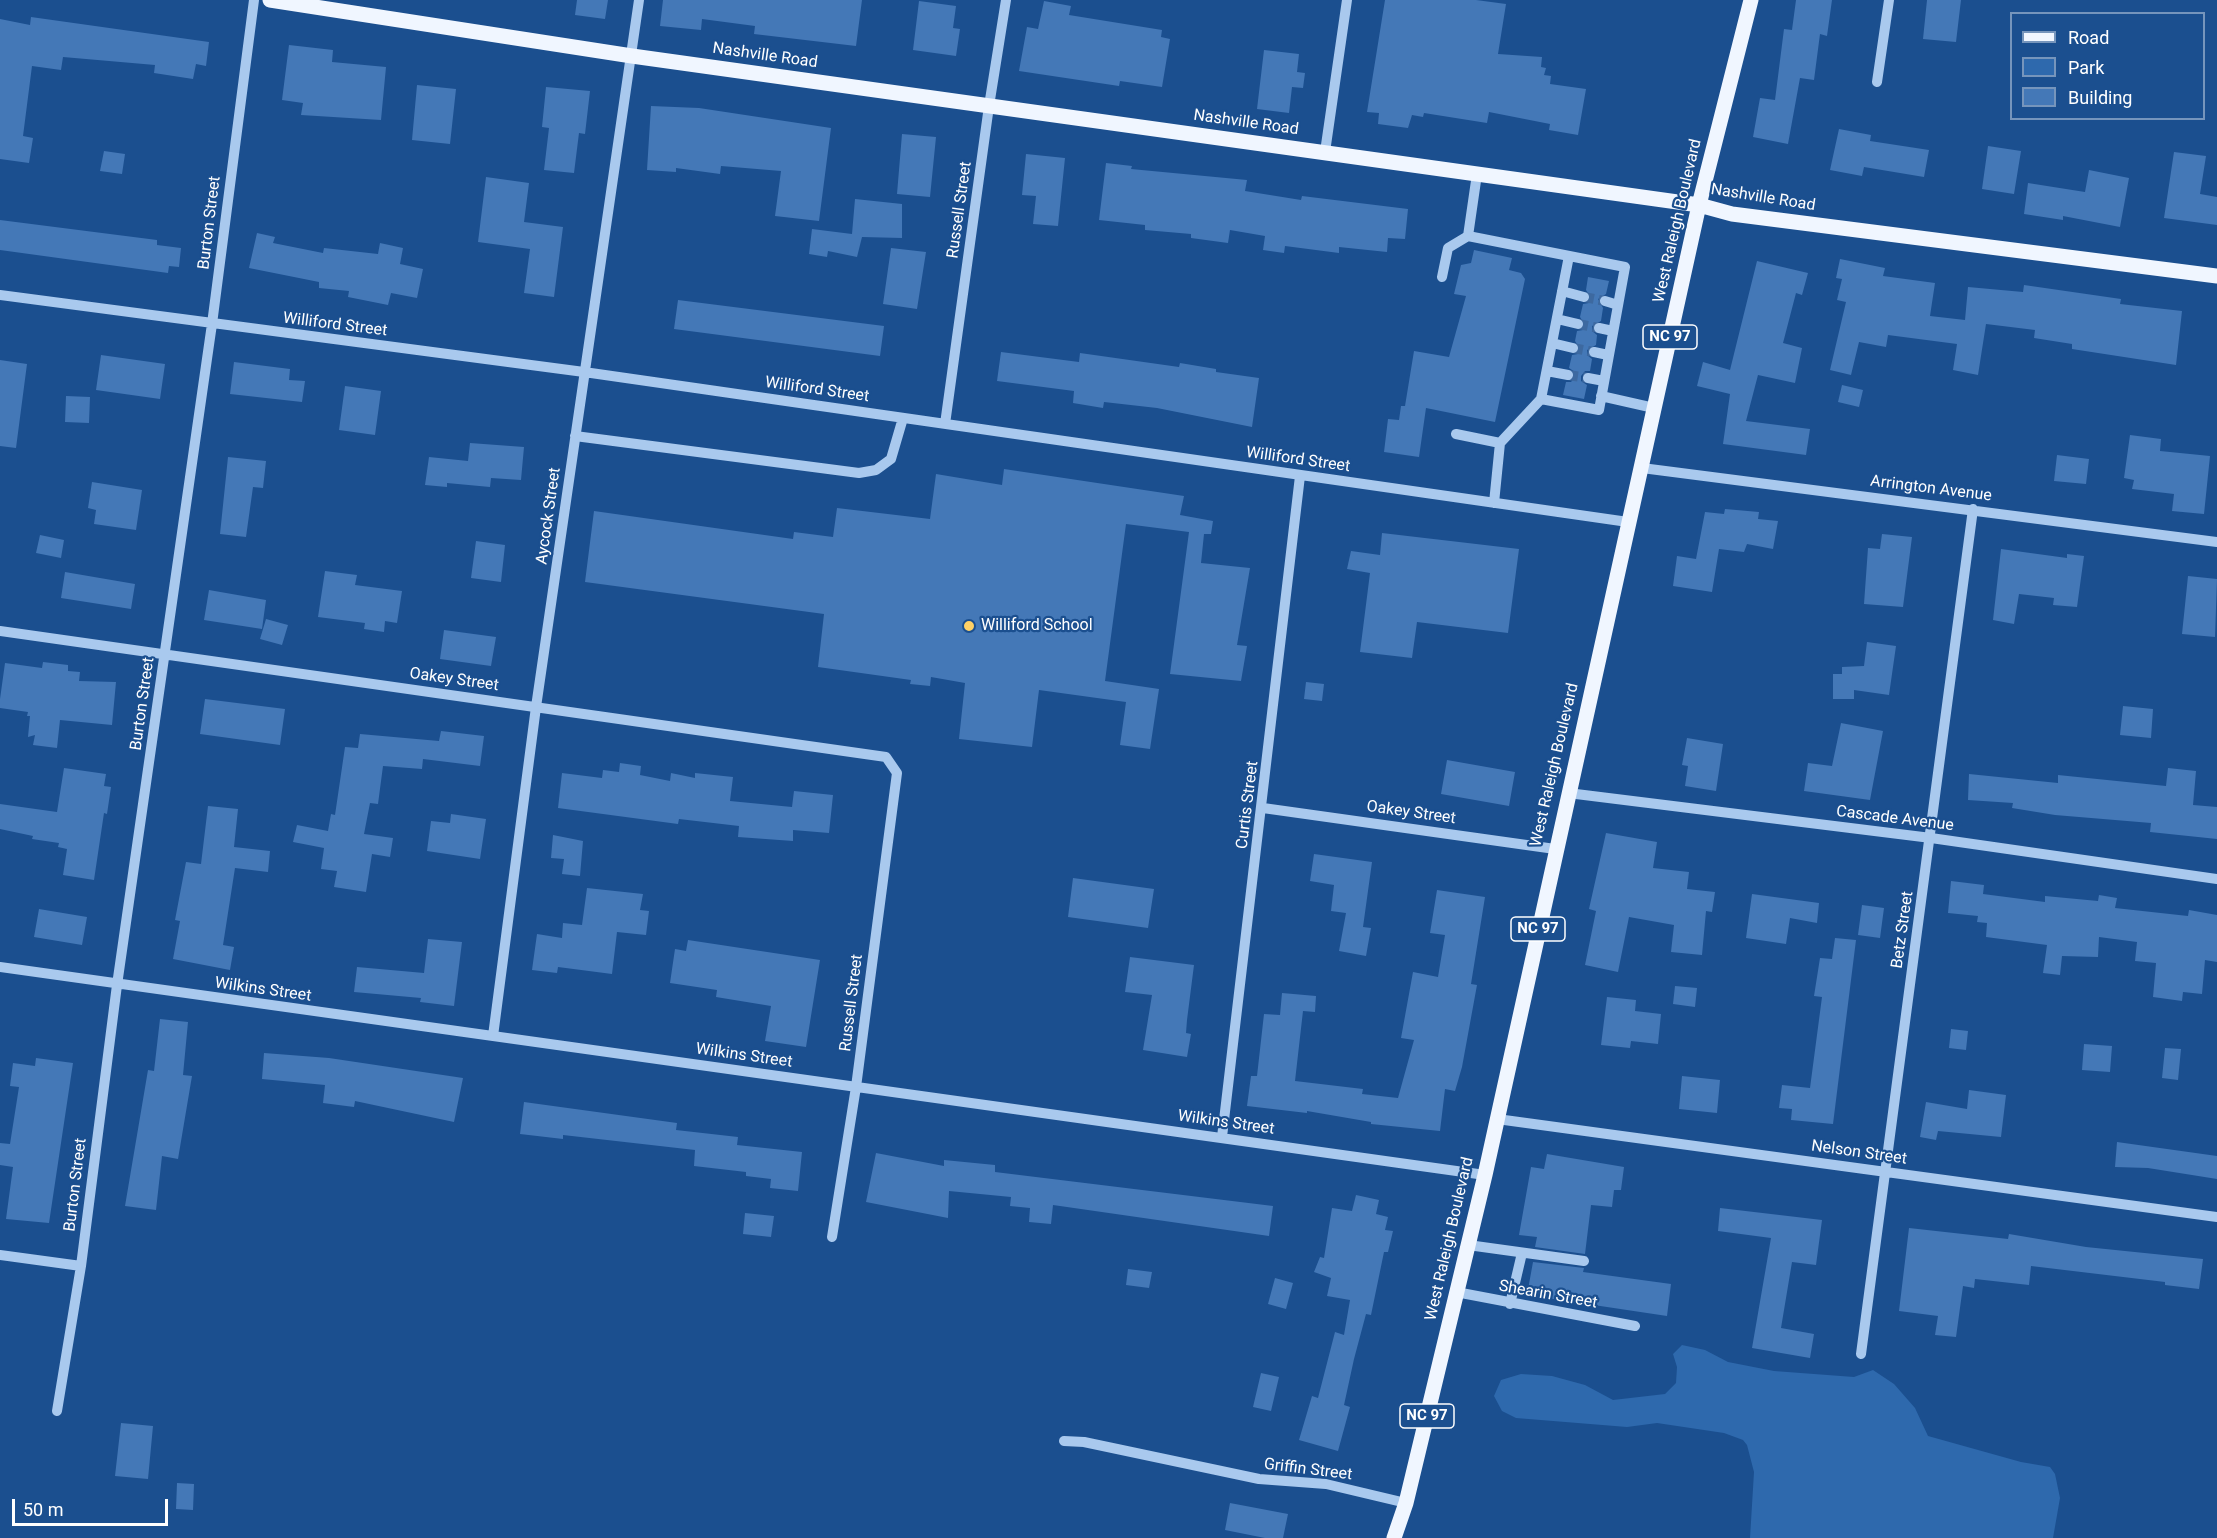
<!DOCTYPE html>
<html>
<head>
<meta charset="utf-8">
<style>
	body { margin:0 }
	#map { position:relative; width:2217px; height:1538px; overflow:hidden; background:#1b4f8f; font-family:Roboto,sans-serif }
	canvas { display:block }
	.legend { position:absolute; left:2010px; top:12px; width:195px; height:108px; box-sizing:border-box; background:#1b4f8f; border:2px solid #7695bc; margin:0; padding:8px 10px; list-style:none; font-size:18px; color:#fff }
	.legend li { display:flex; align-items:center; gap:12px; height:30px }
	.legend b { width:30px; border:2px solid #7695bc }
	.scale { position:absolute; left:12px; top:1499px; width:156px; height:27px; box-sizing:border-box; border:3px solid #fff; border-top:0; padding-left:8px; font-size:18px; line-height:21px; white-space:nowrap; color:#fff; -webkit-text-stroke:4px #1b4f8f; paint-order:stroke }
</style>
</head>
<body>
<div id="map">
<canvas width="2217" height="1538"></canvas>
<ul class="legend">
<li><b style="height:8px;background:#f0f6ff"></b>Road</li>
<li><b style="height:16px;background:#2e69ad"></b>Park</li>
<li><b style="height:16px;background:#4478b7"></b>Building</li>
</ul>
<div class="scale">50 m</div>
</div>
<script>
const c = document.querySelector('canvas').getContext('2d');
c.lineJoin = 'round';
function fill(path, color) { c.fillStyle = color; c.fill(path, 'evenodd'); }
const poly = rows => new Path2D(rows.map(r => 'M' + r).join(''));
function stroke(path, color, width, dash) { c.strokeStyle = color; c.lineWidth = width; c.lineCap = dash ? 'butt' : 'round'; c.setLineDash(dash || []); c.stroke(path); }
function label(font, color, halo, rows, align = 'center') {
  c.font = font + ' Roboto,sans-serif'; c.lineWidth = 4.5; c.setLineDash([]); c.textBaseline = 'middle'; c.strokeStyle = halo; c.fillStyle = color; for (const [text, x, y, turn = 0] of rows) {
    c.save(); c.translate(x, y); c.rotate((+turn || 0) * Math.PI / 180); c.textAlign = isNaN(turn) ? turn : align; if (halo) c.strokeText(text, 0, 0); c.fillText(text, 0, 0); c.restore();
  }
}
fill(poly([
	[1682,1345,1705,1350,1728,1362,1774,1371,1854,1377,1873,1370,1894,1384,1915,1408,1928,1436,2021,1462,2050,1467,2055,1474,2060,1498,2053,1538,1750,1538,1754,1472,1747,1445,1743,1440,1724,1433,1657,1423,1627,1427,1516,1418,1502,1411,1494,1396,1501,1380,1521,1374,1552,1376,1585,1385,1613,1400,1665,1394,1676,1383,1677,1367,1673,1354]
]), '#2e69ad');
fill(poly([
	[577,0,608,0,605,19,575,15],
	[663,0,862,0,856,46,754,34,755,26,702,19,701,30,660,26],
	[1385,0,1476,0,1506,4,1498,54,1542,57,1541,67,1546,68,1544,75,1551,76,1550,84,1586,89,1578,135,1549,130,1550,124,1489,112,1487,123,1424,113,1423,117,1412,115,1408,128,1378,124,1379,113,1367,112],
	[1796,0,1832,0,1827,36,1820,34,1814,80,1800,78,1788,144,1753,137,1760,98,1775,100,1784,29,1792,30],
	[1927,0,1961,0,1956,42,1923,39],
	[919,1,956,6,953,28,960,29,956,56,913,50],
	[1044,1,1071,6,1069,15,1162,30,1161,37,1170,39,1162,87,1120,81,1119,86,1019,71,1027,27,1038,29],
	[31,17,209,42,206,66,196,64,193,79,154,73,155,65,63,57,61,70,32,66,23,136,33,138,29,163,0,159,0,19,30,25],
	[289,45,333,50,332,62,386,67,381,120,301,115,303,103,282,100],
	[1264,50,1299,54,1297,72,1305,73,1303,88,1292,87,1289,113,1257,109],
	[417,85,456,89,450,144,412,140],
	[546,87,590,91,585,134,579,133,574,173,544,170,549,128,542,127],
	[651,106,699,108,831,128,819,221,775,216,781,171,721,166,720,174,676,168,676,172,647,170],
	[1839,129,1871,135,1870,141,1929,150,1924,177,1864,167,1862,176,1830,170],
	[902,134,936,137,930,197,897,194],
	[1988,146,2021,151,2014,194,1982,189],
	[104,151,125,154,122,174,100,171],
	[2174,152,2206,156,2200,194,2217,197,2217,225,2164,218],
	[1026,154,1065,158,1058,226,1033,224,1036,196,1022,195],
	[1106,163,1132,166,1131,169,1247,180,1245,191,1301,200,1302,196,1408,209,1405,239,1388,238,1387,252,1339,247,1339,253,1285,246,1284,253,1263,250,1265,236,1230,230,1228,243,1191,238,1191,234,1145,230,1145,225,1099,220],
	[2089,170,2129,178,2120,227,2063,216,2063,220,2024,214,2028,183,2085,192],
	[486,177,529,183,524,222,563,227,554,297,524,293,530,249,478,242],
	[855,199,902,204,902,238,862,237,857,257,828,251,827,257,809,254,812,229,852,234],
	[0,220,157,240,157,245,181,248,179,267,169,266,168,273,0,250],
	[257,233,275,237,273,243,323,253,324,248,378,254,380,243,403,248,400,264,423,269,417,298,391,293,388,305,348,297,349,291,319,288,319,282,249,268],
	[891,248,926,252,917,309,883,304],
	[1474,250,1512,258,1509,270,1521,273,1525,279,1495,422,1426,408,1419,457,1384,452,1388,419,1399,420,1401,406,1405,406,1414,351,1449,357,1466,296,1454,294,1461,265,1471,263],
	[1840,259,1885,268,1883,276,1935,283,1930,316,1965,320,1968,287,2023,292,2024,285,2121,299,2120,304,2182,311,2176,365,2072,349,2072,344,2034,338,2035,330,1986,324,1978,375,1953,370,1957,344,1888,335,1886,347,1859,342,1851,375,1830,370,1846,302,1837,300,1842,279,1836,278],
	[1757,261,1808,273,1802,295,1796,293,1783,343,1802,348,1795,383,1758,375,1746,421,1810,429,1806,455,1723,444,1730,394,1697,386,1703,362,1730,370],
	[1588,277,1609,281,1606,294,1598,299,1603,308,1601,321,1592,326,1592,331,1597,335,1596,345,1587,350,1587,355,1592,359,1590,371,1585,371,1581,376,1581,381,1587,385,1584,399,1563,395,1566,382,1571,382,1575,377,1575,372,1569,368,1572,355,1578,354,1580,349,1575,341,1577,331,1583,330,1585,325,1580,317,1583,304,1589,303,1591,298,1586,290],
	[678,300,884,326,880,356,674,329],
	[1001,352,1079,362,1080,353,1179,367,1180,363,1216,369,1216,372,1259,378,1252,427,1157,408,1104,402,1103,408,1073,403,1074,391,997,381],
	[101,355,165,364,160,399,96,390],
	[0,360,27,364,16,448,0,446],
	[234,362,290,369,289,380,305,381,302,402,230,394],
	[1842,385,1863,390,1859,407,1838,402],
	[345,386,381,391,375,435,339,430],
	[66,396,90,397,89,423,65,422],
	[2130,435,2161,439,2160,451,2210,456,2204,514,2172,511,2174,494,2132,489,2134,480,2124,478],
	[470,443,524,447,521,480,491,478,490,487,447,483,447,487,425,485,429,457,468,461],
	[2057,455,2089,459,2086,484,2054,481],
	[228,457,266,461,263,488,253,487,246,537,220,534],
	[1004,469,1184,496,1180,515,1213,521,1211,534,1204,534,1201,563,1250,568,1237,645,1247,646,1241,681,1170,674,1189,532,1126,524,1105,681,1159,689,1150,749,1120,745,1126,702,1039,690,1032,747,959,739,965,683,931,677,930,686,910,684,911,680,818,667,824,614,585,582,594,511,793,539,794,532,833,537,837,508,930,519,936,474,1002,485],
	[92,482,142,490,136,530,94,524,96,510,88,508],
	[1725,509,1759,512,1758,519,1778,521,1773,549,1747,544,1744,552,1719,549,1712,592,1673,586,1677,556,1696,559,1705,512,1724,514],
	[1382,533,1519,549,1508,633,1417,622,1412,658,1360,652,1370,573,1347,569,1351,551,1380,555],
	[1882,534,1912,537,1903,607,1864,604,1868,548,1880,549],
	[40,535,64,540,61,558,36,553],
	[476,541,505,545,501,582,471,578],
	[2001,549,2067,558,2067,554,2084,556,2077,607,2053,605,2054,598,2019,594,2014,624,1993,620],
	[325,571,357,575,355,585,402,591,397,623,385,621,384,632,364,629,365,623,318,617],
	[65,572,135,584,131,609,61,598],
	[2188,576,2217,579,2215,637,2182,634],
	[209,590,266,600,262,629,204,620],
	[266,619,288,625,282,645,260,639],
	[444,630,496,637,491,666,440,659],
	[1867,642,1896,646,1889,695,1854,690,1854,699,1833,699,1833,674,1842,674,1842,667,1864,666],
	[43,662,68,665,68,671,80,672,79,681,116,682,112,725,60,720,57,748,33,745,35,735,28,737,30,716,27,716,28,712,0,708,0,699,5,663,42,668],
	[1306,682,1324,684,1322,701,1304,699],
	[205,699,285,709,280,745,200,734],
	[2123,706,2153,709,2151,738,2120,735],
	[1841,723,1883,731,1870,800,1804,791,1808,763,1832,766],
	[441,731,484,736,480,766,423,759,422,769,383,766,378,804,370,803,364,834,393,838,390,857,372,854,366,892,334,887,337,871,321,869,324,848,293,842,297,825,328,831,331,814,335,815,345,747,358,748,360,734,439,741],
	[1687,738,1723,744,1716,791,1685,786,1688,766,1682,765],
	[1447,760,1515,772,1509,806,1441,794],
	[620,763,641,766,640,775,670,781,671,773,695,778,695,773,733,777,730,801,792,807,794,791,833,795,829,833,793,830,793,841,738,837,739,826,679,819,678,824,558,808,562,773,602,778,603,770,619,772],
	[64,768,106,774,104,786,111,787,107,814,104,813,94,880,63,875,67,849,58,847,59,843,32,839,33,836,0,829,0,804,57,812],
	[2168,768,2196,771,2193,805,2217,807,2217,839,2150,832,2151,823,2055,815,2012,808,2013,803,1968,800,1969,774,2058,783,2058,775,2166,786],
	[208,806,238,809,234,847,270,851,268,872,235,868,223,945,234,947,230,970,173,959,180,921,175,920,186,862,201,864],
	[451,814,486,819,480,859,427,851,431,821,450,823],
	[1606,833,1657,842,1653,868,1689,872,1687,889,1715,892,1712,912,1706,911,1702,955,1671,952,1674,925,1629,917,1618,972,1585,965,1596,911,1589,909],
	[553,835,583,841,580,876,562,874,564,859,551,858],
	[1314,854,1372,862,1363,927,1371,928,1366,956,1339,951,1346,913,1331,911,1334,885,1310,881],
	[1073,878,1154,889,1148,928,1068,917],
	[1951,881,1984,885,1983,894,2045,902,2045,896,2098,901,2099,895,2117,898,2115,908,2188,916,2189,910,2217,915,2217,962,2205,960,2202,994,2183,992,2182,1001,2153,997,2156,963,2135,961,2137,942,2099,937,2098,957,2062,956,2060,975,2043,973,2047,945,1986,937,1987,923,1977,922,1978,916,1948,913],
	[587,888,643,894,640,910,649,911,646,935,617,932,612,974,558,967,557,973,532,970,537,934,562,938,563,923,582,925],
	[1437,890,1485,897,1471,984,1477,985,1462,1067,1455,1091,1445,1089,1440,1131,1371,1124,1371,1122,1307,1111,1307,1113,1247,1106,1251,1076,1257,1076,1264,1014,1280,1015,1282,993,1316,996,1315,1012,1303,1011,1295,1081,1363,1089,1362,1094,1398,1098,1414,1040,1401,1038,1413,972,1438,977,1445,935,1430,933],
	[1752,894,1819,903,1817,923,1790,918,1786,944,1746,938],
	[1862,905,1884,908,1880,938,1858,935],
	[39,909,87,917,82,945,34,937],
	[1835,938,1856,940,1833,1124,1791,1120,1792,1109,1779,1108,1782,1085,1810,1088,1822,997,1814,996,1820,958,1832,959],
	[428,939,462,942,454,1006,420,1002,421,998,354,992,357,967,424,973],
	[688,940,820,960,806,1047,765,1041,771,1006,716,997,717,990,670,983,675,949,686,951],
	[1130,957,1194,965,1187,1020,1186,1033,1191,1034,1187,1057,1143,1050,1152,995,1125,992],
	[1675,986,1697,988,1695,1007,1673,1004],
	[1607,997,1636,1000,1635,1011,1661,1014,1658,1044,1631,1041,1630,1048,1601,1045],
	[160,1019,188,1022,183,1075,192,1076,178,1159,162,1156,156,1210,125,1206,148,1070,154,1071],
	[1951,1029,1968,1031,1966,1050,1949,1048],
	[2084,1044,2112,1046,2110,1072,2082,1070],
	[2165,1048,2181,1049,2178,1080,2162,1078],
	[264,1053,329,1058,463,1078,454,1122,355,1101,354,1107,323,1103,325,1085,262,1079],
	[36,1058,73,1063,49,1223,6,1219,13,1167,0,1165,0,1143,10,1144,19,1087,10,1086,13,1063,35,1066],
	[1682,1076,1720,1080,1717,1113,1679,1109],
	[1969,1090,2006,1095,2001,1137,1938,1131,1936,1140,1920,1137,1926,1102,1967,1109],
	[524,1102,677,1123,676,1130,738,1137,737,1145,802,1152,798,1191,770,1188,771,1179,746,1176,746,1172,694,1166,695,1150,563,1135,563,1139,520,1134],
	[2117,1142,2217,1156,2217,1179,2148,1168,2115,1167],
	[876,1153,944,1166,944,1160,995,1165,995,1172,1273,1206,1269,1236,1053,1205,1051,1224,1029,1222,1030,1208,1010,1206,1011,1197,949,1191,948,1218,866,1202],
	[1547,1154,1624,1167,1621,1190,1614,1190,1612,1207,1591,1205,1585,1254,1535,1247,1537,1237,1519,1235,1531,1167,1544,1169],
	[1356,1195,1379,1200,1376,1214,1388,1217,1385,1230,1393,1231,1388,1252,1384,1252,1371,1315,1366,1314,1354,1359,1344,1405,1350,1407,1338,1451,1299,1440,1312,1396,1318,1398,1335,1332,1344,1335,1350,1300,1327,1296,1331,1278,1314,1272,1320,1257,1324,1258,1332,1208,1352,1211],
	[1720,1208,1822,1220,1816,1265,1792,1262,1781,1328,1814,1334,1810,1358,1752,1348,1771,1238,1718,1231],
	[745,1213,774,1216,771,1237,743,1234],
	[1909,1228,2008,1239,2009,1234,2086,1247,2203,1259,2199,1289,2165,1285,2165,1282,2031,1266,2029,1285,1975,1279,1974,1288,1963,1286,1956,1337,1935,1335,1938,1316,1899,1311],
	[1533,1262,1584,1268,1583,1272,1671,1284,1667,1316,1527,1295],
	[1128,1269,1152,1272,1149,1288,1126,1285],
	[1275,1278,1293,1283,1286,1309,1268,1304],
	[1261,1373,1279,1377,1271,1411,1253,1407],
	[121,1423,153,1426,148,1479,115,1476],
	[177,1483,194,1484,193,1510,176,1509],
	[1230,1503,1288,1514,1283,1538,1265,1538,1225,1530]
]), '#4478b7');
stroke(poly([
	[1584,297,1605,301],
	[1578,324,1599,328],
	[1573,348,1594,352],
	[1568,375,1588,378]
]), '#3d69a0', 10, [10, 5]);
stroke(poly([
	[1877,82,1889,0],
	[1325,152,1347,0],
	[1477,174,1468,236,1625,267,1599,410,1541,399,1569,256],
	[1442,277,1448,248,1468,236],
	[1562,291,1584,297],
	[0,295,584,372,1628,522],
	[1605,301,1618,305],
	[1557,319,1578,324],
	[1599,328,1613,331],
	[1552,343,1573,348],
	[1594,352,1608,355],
	[1547,371,1568,375],
	[1588,378,1604,381],
	[1601,396,1654,408],
	[945,424,989,106,1006,0],
	[1456,434,1500,443],
	[575,436,859,473,876,470,891,459,903,418],
	[1642,468,2217,542],
	[1494,503,1500,443,1541,399],
	[0,631,886,757,897,773,856,1087,832,1237],
	[1568,793,1931,838,2217,879],
	[1263,808,1555,849],
	[0,967,1485,1175],
	[493,1036,536,707,639,0],
	[1497,1119,2217,1217],
	[1222,1137,1300,476],
	[1468,1245,1584,1261],
	[0,1255,81,1266],
	[1456,1292,1635,1326],
	[1510,1304,1522,1253],
	[1861,1354,1973,509],
	[57,1411,81,1266,117,985,212,324,254,0],
	[1064,1441,1084,1442,1259,1479,1326,1484,1406,1503]
]), '#a9c9ee', 10);
stroke(poly([
	[270,0,632,56,1699,205,1732,214,2217,276],
	[1394,1538,1406,1503,1485,1175,1699,205,1751,0]
]), '#f0f6ff', 15);
for (const [x, y, r, color] of [
	[969,626,6,"#ffd166"]
]) { const dot = new Path2D(); dot.arc(x, y, r, 0, 2 * Math.PI); c.fillStyle = color; c.fill(dot); stroke(dot, '#1b4f8f', 2); }
for (const [x, y, w] of [
	[1670,337,54],
	[1538,929,54],
	[1427,1416,54]
]) { const box = new Path2D(); box.roundRect(x - w / 2, y - 12, w, 24, 4.5); c.fillStyle = '#1b4f8f'; c.fill(box); stroke(box, '#fff', 1.5); }
label('bold 15px', '#fff', null, [
	["NC 97",1670,337],
	["NC 97",1538,929],
	["NC 97",1427,1416]
]);
label('16px', '#fff', '#1b4f8f', [
	["Nashville Road",765,56,8],
	["Nashville Road",1246,123,8],
	["Nashville Road",1763,198,9],
	["Russell Street",960,210,-82],
	["West Raleigh Boulevard",1678,221,-77],
	["Burton Street",210,223,-83],
	["Williford Street",335,325,7],
	["Williford Street",817,390,8],
	["Williford Street",1298,460,8],
	["Arrington Avenue",1931,489,7],
	["Aycock Street",549,516,-82],
	["Oakey Street",454,680,8],
	["Burton Street",143,704,-82],
	["West Raleigh Boulevard",1555,765,-77],
	["Curtis Street",1248,805,-83],
	["Oakey Street",1411,813,8],
	["Cascade Avenue",1895,819,7],
	["Betz Street",1903,930,-82],
	["Wilkins Street",263,990,8],
	["Russell Street",852,1003,-83],
	["Wilkins Street",744,1056,8],
	["Wilkins Street",1226,1123,8],
	["Nelson Street",1859,1153,8],
	["Burton Street",76,1185,-83],
	["West Raleigh Boulevard",1450,1239,-77],
	["Shearin Street",1548,1295,10],
	["Griffin Street",1308,1470,7]
]);
label('16px', '#fff', '#1b4f8f', [
	["Williford School",981,626]
], 'left');
</script>
</body>
</html>
